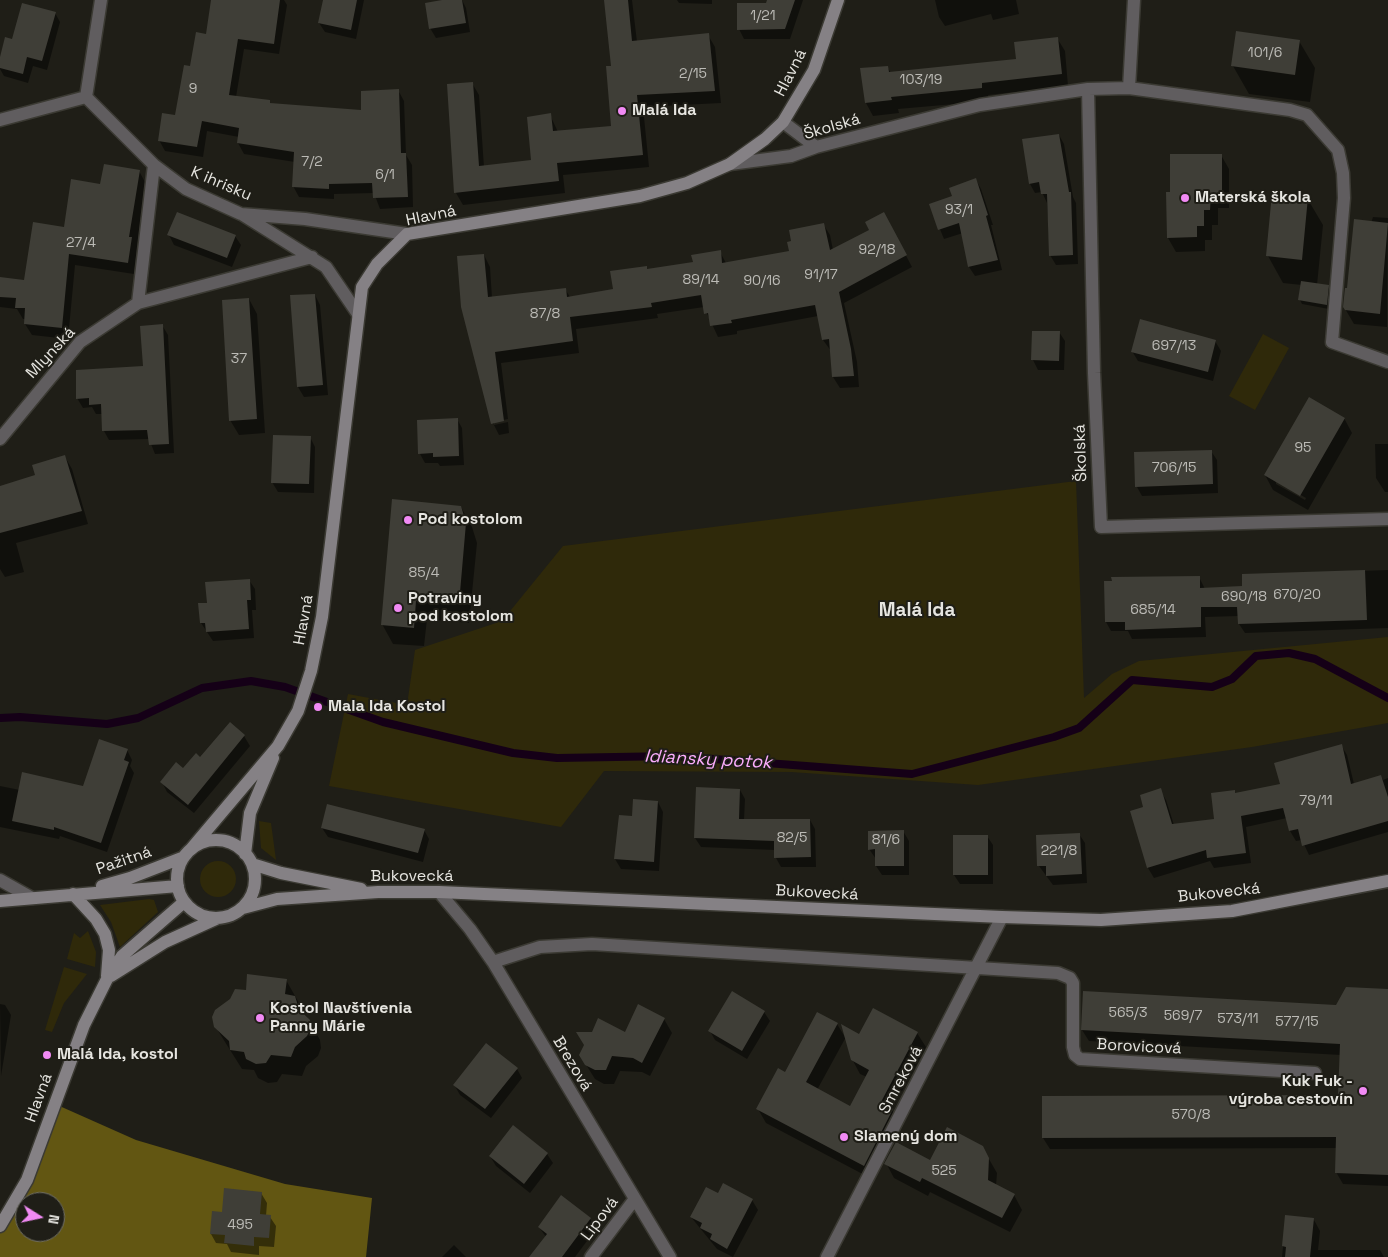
<!DOCTYPE html>
<html>
<head>
<meta charset="utf-8">
<style>
	body { margin:0 }
	#map { position:relative; width:1388px; height:1257px; overflow:hidden; background:#1f1e17; font-family:"Space Grotesk",sans-serif }
	canvas { display:block }
	.north { position:absolute; left:15px; top:1192px; width:50px; height:50px; box-sizing:border-box; background:#1f1e17; border:1px solid #6f6e67; border-radius:50%; rotate:100deg; font-size:14px; font-weight:700; line-height:20px; text-align:center; color:#e6e5e0 }
	.north::after { content:''; display:block; margin:auto; width:18px; height:22px; background:#f18af4; clip-path:polygon(50% 0,100% 100%,50% 72%,0 100%) }
</style>
</head>
<body>
<div id="map">
<canvas width="1388" height="1257"></canvas>
<div class="north">N</div>
</div>
<script>
const c = document.querySelector('canvas').getContext('2d');
c.lineJoin = 'round';
function fill(path, color) { c.fillStyle = color; c.fill(path, 'evenodd'); }
const poly = rows => new Path2D(rows.map(r => 'M' + r).join(''));
function stroke(path, color, width, dash) { c.strokeStyle = color; c.lineWidth = width; c.lineCap = dash ? 'butt' : 'round'; c.setLineDash(dash || []); c.stroke(path); }
function label(font, color, halo, rows, align = 'center') {
  c.font = font + ' "Space Grotesk",sans-serif'; c.lineWidth = 4; c.setLineDash([]); c.textBaseline = 'middle'; c.strokeStyle = halo; c.fillStyle = color; for (const [text, x, y, turn = 0] of rows) {
    c.save(); c.translate(x, y); c.rotate((+turn || 0) * Math.PI / 180); c.textAlign = isNaN(turn) ? turn : align; if (halo) c.strokeText(text, 0, 0); c.fillText(text, 0, 0); c.restore();
  }
}
fill(poly([
	[1263,334,1289,348,1255,410,1229,396],
	[1076,481,1084,698,1112,674,1139,661,1388,637,1388,723,1252,747,978,785,791,772,604,771,561,827,329,786,348,694,407,705,415,650,502,621,563,546],
	[259,821,271,823,276,860,261,848],
	'200 879a18 18 0 1 1 36 0a18 18 0 1 1-36 0Z',
	[149,899,154,900,158,912,120,947,111,922,100,905],
	[88,931,96,952,95,967,67,959,74,933,80,938],
	[64,967,87,974,64,1003,52,1032,45,1030]
]), '#2f290a');
fill(poly([
	[55,1104,136,1140,285,1184,372,1198,366,1257,0,1257,0,1226],
	[25,1202,55,1202,55,1232,25,1232]
]), '#625612');
fill(poly([
	[213,0,284,0,287,5,279,54,244,49,236,97,269,101,271,104,363,112,398,90,404,101,406,155,412,165,413,207,380,209,374,193,334,194,334,199,299,197,293,186,295,162,244,154,238,143,239,137,207,131,203,157,165,151,159,140,176,117,191,67,207,36],
	[324,0,364,0,356,39,325,32,319,23],
	[449,0,462,0,466,8,470,32,436,38,430,28],
	[606,0,632,0,637,42,708,35,715,47,721,103,643,107,649,167,563,175,565,193,463,205,456,193,472,83,479,95,484,167,532,161,550,115,558,132,612,128,613,67],
	[677,0,712,0,712,4,679,3],
	[768,0,803,0,790,39,744,39,739,29,767,4],
	[935,0,1016,0,1019,14,993,20,991,14,945,26,939,17],
	[55,13,60,22,47,70,33,66,28,83,4,76,0,69,0,61,13,40],
	[1057,38,1065,51,1068,86,988,95,989,101,898,109,899,113,873,116,866,103,887,67,891,73,1017,60],
	[1299,41,1315,68,1310,102,1249,94,1233,66],
	[1059,135,1064,144,1073,197,1076,203,1078,264,1056,265,1050,255,1047,203,1042,192,1035,193,1030,184,1023,140],
	[1221,155,1229,169,1229,208,1218,208,1218,225,1212,225,1212,240,1205,240,1205,251,1176,252,1168,238,1171,193],
	[139,171,145,182,134,274,75,265,68,339,32,335,25,324,26,319,23,319,17,309,0,307,0,278,25,281,101,185],
	[976,180,981,189,993,225,991,225,1002,270,975,276,969,267,963,233,944,239,930,205,954,197],
	[1307,198,1323,225,1317,285,1328,287,1330,291,1329,309,1302,304,1300,300,1302,285,1283,283,1268,256],
	[1373,217,1388,218,1387,327,1354,324,1344,307],
	[823,224,830,235,833,250,890,225,912,267,844,303,857,362,859,387,840,388,833,377,831,351,823,340,818,316,737,331,737,334,718,337,704,307,657,314,658,318,576,329,579,353,501,363,508,419,494,422,494,425,508,422,509,433,499,435,493,423,484,255,490,267,492,298,565,289,570,297,614,290,647,270,694,263,720,252,726,263,790,252],
	[169,235,235,236,241,245,232,267,174,245],
	[315,295,320,305,328,395,304,397,298,387,291,297],
	[249,299,257,314,265,433,239,435,230,420],
	[162,325,168,335,174,453,155,454,149,439,109,440,104,431,103,414,96,414,92,407,83,408,77,398,144,367],
	[1033,332,1059,332,1065,341,1064,370,1038,370,1033,360],
	[1215,341,1221,351,1213,381,1138,361,1132,351],
	[1344,418,1352,433,1308,510,1273,490,1265,475],
	[1276,481,1306,498,1305,500,1276,484],
	[457,419,462,428,464,465,440,466,438,463,425,463,420,454],
	[310,437,315,447,314,493,278,492,272,482],
	[1375,444,1388,444,1388,492,1385,492,1376,478],
	[1211,451,1217,460,1218,493,1142,496,1137,487],
	[65,457,72,469,88,524,16,543,24,572,5,577,0,569,0,489,37,476],
	[461,507,472,527,477,543,469,623,427,619,424,646,393,644,382,624],
	[1388,570,1388,628,1245,633,1239,624,1239,616,1205,617,1206,637,1132,639,1128,631,1111,631,1106,622,1199,577,1205,589,1243,587,1243,575],
	[249,580,255,589,256,610,252,610,254,638,213,641,201,623,199,604,208,604],
	[230,724,244,736,250,746,194,813,167,792,162,782,200,759],
	[1341,745,1347,755,1354,784,1381,776,1383,780,1388,778,1388,832,1309,855,1302,840,1296,841,1290,831,1287,818,1246,827,1251,863,1214,868,1210,861,1154,878,1148,868,1132,812,1145,808,1160,790,1166,800,1174,825,1216,820,1234,792,1236,794,1281,785],
	[127,750,132,760,130,766,134,773,107,852,60,836,59,839,0,827,0,786,20,790,84,787],
	[740,790,745,799,744,820,810,820,815,829,816,867,781,867,776,858,775,850,701,847,695,838],
	[658,802,663,812,659,871,621,869,615,859,620,817,633,817],
	[322,828,424,830,429,839,423,862,328,837],
	[903,831,909,841,909,875,882,875,876,866,876,859,869,849],
	[1079,834,1085,843,1087,883,1053,885,1039,866,1037,836],
	[987,836,993,845,993,884,960,884,954,875],
	[286,980,320,1040,321,1048,318,1056,306,1066,302,1076,282,1074,277,1082,268,1083,258,1078,254,1070,242,1069,215,1026,247,992],
	[1388,990,1388,1186,1343,1184,1336,1172,1337,1148,1050,1149,1043,1138,1339,1096,1341,1055,1089,1041,1082,1030,1337,1006],
	[0,1004,5,1005,11,1015,1,1076],
	[873,1010,917,1033,926,1047,892,1110,900,1124,872,1179,766,1123,758,1109,837,1024,845,1037,859,1036],
	[846,1037,852,1059,860,1074,867,1077,851,1108,817,1090],
	[764,1012,770,1021,747,1059,715,1040,710,1031],
	[664,1019,672,1033,650,1076,642,1072,620,1071,614,1084,604,1084,595,1079,580,1055,625,1034],
	[517,1069,522,1078,491,1118,460,1095,455,1086],
	[513,1127,547,1154,553,1163,530,1193,496,1166,490,1156],
	[982,1147,997,1173,996,1186,1014,1195,1022,1210,1010,1232,930,1192,928,1196,894,1178,886,1163,930,1162],
	[261,1193,267,1203,266,1216,270,1217,276,1226,274,1247,259,1246,259,1255,231,1252,227,1244,216,1243,211,1234,223,1214],
	[718,1195,752,1200,758,1210,733,1257,717,1249,691,1217],
	[561,1197,590,1219,596,1229,575,1257,530,1257,546,1237,539,1227],
	[1286,1217,1314,1220,1320,1231,1318,1250,1380,1250,1384,1257,1282,1257],
	[454,1245,466,1257,442,1257]
]), '#0007');
stroke(poly([
	[0,718,20,717,107,724,138,718,202,688,251,681,285,687,383,722,513,753,557,758,674,756,912,774,1054,737,1079,728,1132,680,1212,687,1232,679,1256,656,1289,653,1315,659,1388,698]
]), '#150017', 8);
fill(poly([
	[211,0,280,0,274,44,238,39,229,95,270,100,270,103,361,110,361,91,399,89,401,153,406,153,408,197,373,198,372,183,329,184,329,189,292,187,294,152,237,143,239,128,202,121,197,147,158,141,162,113,175,115,184,65,190,66,196,32,206,34],
	[323,0,357,0,351,30,318,23],
	[442,0,462,0,466,23,429,29,425,3],
	[604,0,628,0,632,41,709,33,715,91,637,95,643,155,557,163,559,181,454,193,447,84,473,82,479,166,531,160,527,117,551,113,553,131,611,126,606,66,611,66],
	[767,0,795,0,785,29,737,30,737,3,766,3],
	[22,3,56,12,42,61,27,57,23,74,0,68,0,57,5,37,12,39],
	[1236,31,1300,40,1295,75,1231,66],
	[1058,37,1062,74,982,83,982,88,891,97,892,100,865,103,860,68,888,66,889,72,1016,59,1014,42],
	[1059,134,1069,192,1071,192,1073,255,1049,256,1047,194,1041,194,1039,182,1029,184,1022,139],
	[1170,154,1222,154,1222,194,1211,194,1210,210,1204,210,1204,226,1197,226,1197,237,1167,238,1166,192,1170,192],
	[104,164,140,170,129,237,132,237,128,263,69,254,62,328,24,324,25,308,15,308,16,298,0,297,0,277,24,280,33,222,64,227,71,179,100,184],
	[976,178,988,215,986,216,998,260,968,267,959,223,938,230,929,204,952,196,949,188],
	[1272,193,1308,197,1302,260,1266,256],
	[177,212,236,235,227,258,167,235],
	[884,212,907,255,839,292,851,349,854,376,832,377,829,339,822,340,815,305,731,320,732,323,710,326,708,313,704,314,701,295,651,303,652,307,570,317,573,341,495,352,504,421,491,424,461,307,457,256,484,254,488,297,566,288,567,297,613,289,610,271,647,266,647,269,693,262,691,255,721,250,722,263,789,251,787,242,791,241,789,230,824,223,830,250,869,230,865,222],
	[1354,219,1388,223,1380,314,1345,310,1343,307,1345,288,1347,288],
	[1301,281,1329,285,1327,305,1298,300],
	[315,294,323,385,297,387,290,295],
	[249,298,257,419,229,421,222,300],
	[1140,319,1216,340,1208,372,1131,352],
	[163,324,169,444,149,445,147,430,102,431,101,404,89,405,89,398,76,399,76,370,143,366,140,326],
	[1032,331,1060,331,1059,361,1031,360],
	[1309,397,1345,418,1300,496,1264,475],
	[458,418,459,456,433,457,433,453,418,454,417,420],
	[273,435,311,436,309,484,271,483],
	[1212,450,1213,484,1135,487,1134,452],
	[65,455,82,511,0,533,0,486,35,475,32,465],
	[392,499,461,506,466,523,459,604,416,601,414,628,381,625],
	[1365,570,1367,620,1238,624,1237,607,1201,607,1201,627,1125,630,1125,622,1105,622,1104,581,1112,581,1111,577,1200,576,1200,588,1242,586,1242,574],
	[250,579,251,600,247,600,249,629,206,632,205,623,200,623,198,603,207,603,205,582],
	[230,722,245,735,188,805,160,782,176,762,183,768,196,753,200,757],
	[99,739,128,749,124,760,129,762,101,843,54,827,54,830,12,821,22,772,83,786],
	[1342,744,1351,784,1381,775,1388,797,1388,821,1302,846,1298,829,1289,831,1283,808,1241,816,1246,853,1207,858,1206,850,1147,868,1130,811,1143,807,1140,795,1161,788,1172,824,1214,819,1211,793,1235,790,1235,793,1280,784,1274,763],
	[696,787,740,789,739,819,810,819,811,857,774,858,774,841,694,838],
	[633,799,658,801,654,862,614,859,619,815,632,816],
	[327,804,425,829,418,853,321,828],
	[904,830,904,866,875,866,875,849,868,850,868,831],
	[1080,833,1082,874,1046,876,1046,866,1037,866,1036,835],
	[953,835,988,835,988,875,953,875],
	[247,974,287,979,285,994,295,996,299,1009,310,1020,311,1028,307,1036,295,1047,291,1057,271,1055,266,1063,256,1064,246,1059,244,1052,230,1050,229,1041,214,1027,212,1017,215,1010,230,999,235,989,246,990],
	[1346,987,1388,989,1388,1175,1335,1173,1336,1137,1042,1138,1042,1096,1338,1095,1340,1044,1081,1030,1083,991,1336,1005],
	[732,991,765,1011,742,1051,708,1031],
	[638,1004,665,1018,642,1063,633,1058,612,1056,606,1070,595,1070,585,1065,579,1055,584,1045,576,1032,592,1032,598,1018,625,1032],
	[873,1008,918,1032,881,1102,893,1109,864,1166,756,1109,778,1068,785,1072,817,1012,838,1023,806,1082,850,1106,869,1070,851,1060,841,1024,859,1034],
	[486,1043,518,1068,485,1109,453,1085],
	[513,1125,548,1153,524,1184,489,1156],
	[947,1127,983,1146,989,1158,988,1180,1015,1194,1002,1218,922,1178,920,1182,884,1164,896,1142,930,1160],
	[723,1183,753,1199,727,1249,710,1239,712,1234,700,1228,702,1223,690,1217,706,1187,718,1193],
	[224,1188,262,1192,260,1214,271,1215,269,1238,254,1237,254,1246,224,1243,225,1235,210,1234,212,1211,222,1212],
	[561,1195,591,1218,562,1257,529,1257,547,1234,538,1227],
	[1285,1215,1314,1218,1310,1257,1285,1257,1286,1247,1282,1246]
]), '#3f3e37');
const street = poly([
	[101,0,86,97,154,165,186,189,241,214,305,219,407,234],
	[1129,88,1134,0],
	[1088,89,1094,373,1101,527,1388,519],
	[0,120,86,97],
	[783,122,816,147],
	[730,164,791,156,816,147,980,105,1088,89,1129,88,1290,110,1307,115,1338,150,1343,173,1344,198,1332,342,1388,362],
	[243,215,326,267,358,314],
	[138,303,312,257],
	[0,439,80,342,138,303,154,165],
	[0,880,32,898],
	[439,892,470,929,493,962,670,1257],
	[493,962,540,947,592,944,1058,973,1070,978,1073,983,1073,1047,1075,1055,1080,1059,1315,1073],
	[591,1257,634,1200],
	[827,1257,1002,917]
]);
const secondary = poly([
	'177 879a39 39 0 1 1 78 0a39 39 0 1 1-78 0Z',
	[191,849,278,746,298,711,311,671,322,617,362,287,377,264,407,234,640,196,687,183,730,164,765,139,783,122,814,70,838,0],
	[245,854,250,813,273,758],
	[252,864,281,873,361,889],
	[102,886,130,878,184,857],
	[73,894,96,919,105,934,109,950,107,976],
	[0,901,178,886],
	[243,908,277,899,378,892,439,892,1002,917,1101,920,1232,911,1388,881],
	[111,976,165,942,218,918],
	[0,1226,27,1180,84,1025,107,979,122,956,184,902]
]);
stroke(street, '#3b3a33', 15);
stroke(secondary, '#3b3a33', 15);
stroke(street, '#605d5f', 12);
stroke(secondary, '#858185', 12);
for (const [x, y, r, color] of [
	[622,111,5,"#f18af4"],
	[1185,198,5,"#f18af4"],
	[408,520,5,"#f18af4"],
	[398,608,5,"#f18af4"],
	[318,707,5,"#f18af4"],
	[260,1018,5,"#f18af4"],
	[47,1055,5,"#f18af4"],
	[1363,1091,5,"#f18af4"],
	[844,1137,5,"#f18af4"]
]) { const dot = new Path2D(); dot.arc(x, y, r, 0, 2 * Math.PI); c.fillStyle = color; c.fill(dot); stroke(dot, '#1f1e17', 2); }
label('14px', '#bcbbb6', null, [
	["1/21",763,16],
	["101/6",1265,53],
	["2/15",693,74],
	["103/19",921,80],
	["9",193,89],
	["7/2",312,162],
	["6/1",385,175],
	["93/1",959,210],
	["27/4",81,243],
	["92/18",877,250],
	["91/17",821,275],
	["89/14",701,280],
	["90/16",762,281],
	["87/8",545,314],
	["697/13",1174,346],
	["37",239,359],
	["95",1303,448],
	["706/15",1174,468],
	["85/4",424,573],
	["670/20",1297,595],
	["690/18",1244,597],
	["685/14",1153,610],
	["79/11",1316,801],
	["82/5",792,838],
	["81/6",886,840],
	["221/8",1059,851],
	["565/3",1128,1013],
	["569/7",1183,1016],
	["573/11",1238,1019],
	["577/15",1297,1022],
	["570/8",1191,1115],
	["525",944,1171],
	["495",240,1225]
]);
label('16px', '#e6e5e0', '#1f1e17', [
	["Hlavná",791,73,-63],
	["Školská",832,127,-16],
	["K ihrisku",221,184,23],
	["Hlavná",431,216,-12],
	["Mlynská",51,353,-47],
	["Školská",1081,453,-92],
	["Hlavná",304,620,-80],
	["Pažitná",124,861,-19],
	["Bukovecká",412,877],
	["Bukovecká",817,893,3],
	["Bukovecká",1219,893,-6],
	["Borovicová",1139,1047,3],
	["Brezová",572,1064,59],
	["Smreková",901,1080,-62],
	["Hlavná",39,1098,-70],
	["Lipová",600,1219,-53]
]);
label('bold 16px', '#e6e5e0', '#1f1e17', [
	["Malá Ida",632,111],
	["Materská škola",1195,198],
	["Pod kostolom",418,520],
	["Potraviny",408,599],
	["pod kostolom",408,617],
	["Mala Ida Kostol",328,707],
	["Kostol Navštívenia",270,1009],
	["Panny Márie",270,1027],
	["Malá Ida, kostol",57,1055],
	["Kuk Fuk -",1353,1082,"right"],
	["výroba cestovín",1353,1100,"right"],
	["Slamený dom",854,1137]
], 'left');
label('italic 18px', '#fcadfd', '#1f1e17', [
	["Idiansky potok",708,760,3]
]);
label('bold 19px', '#e6e5e0', '#1f1e17', [
	["Malá Ida",917,611]
]);
</script>
</body>
</html>
